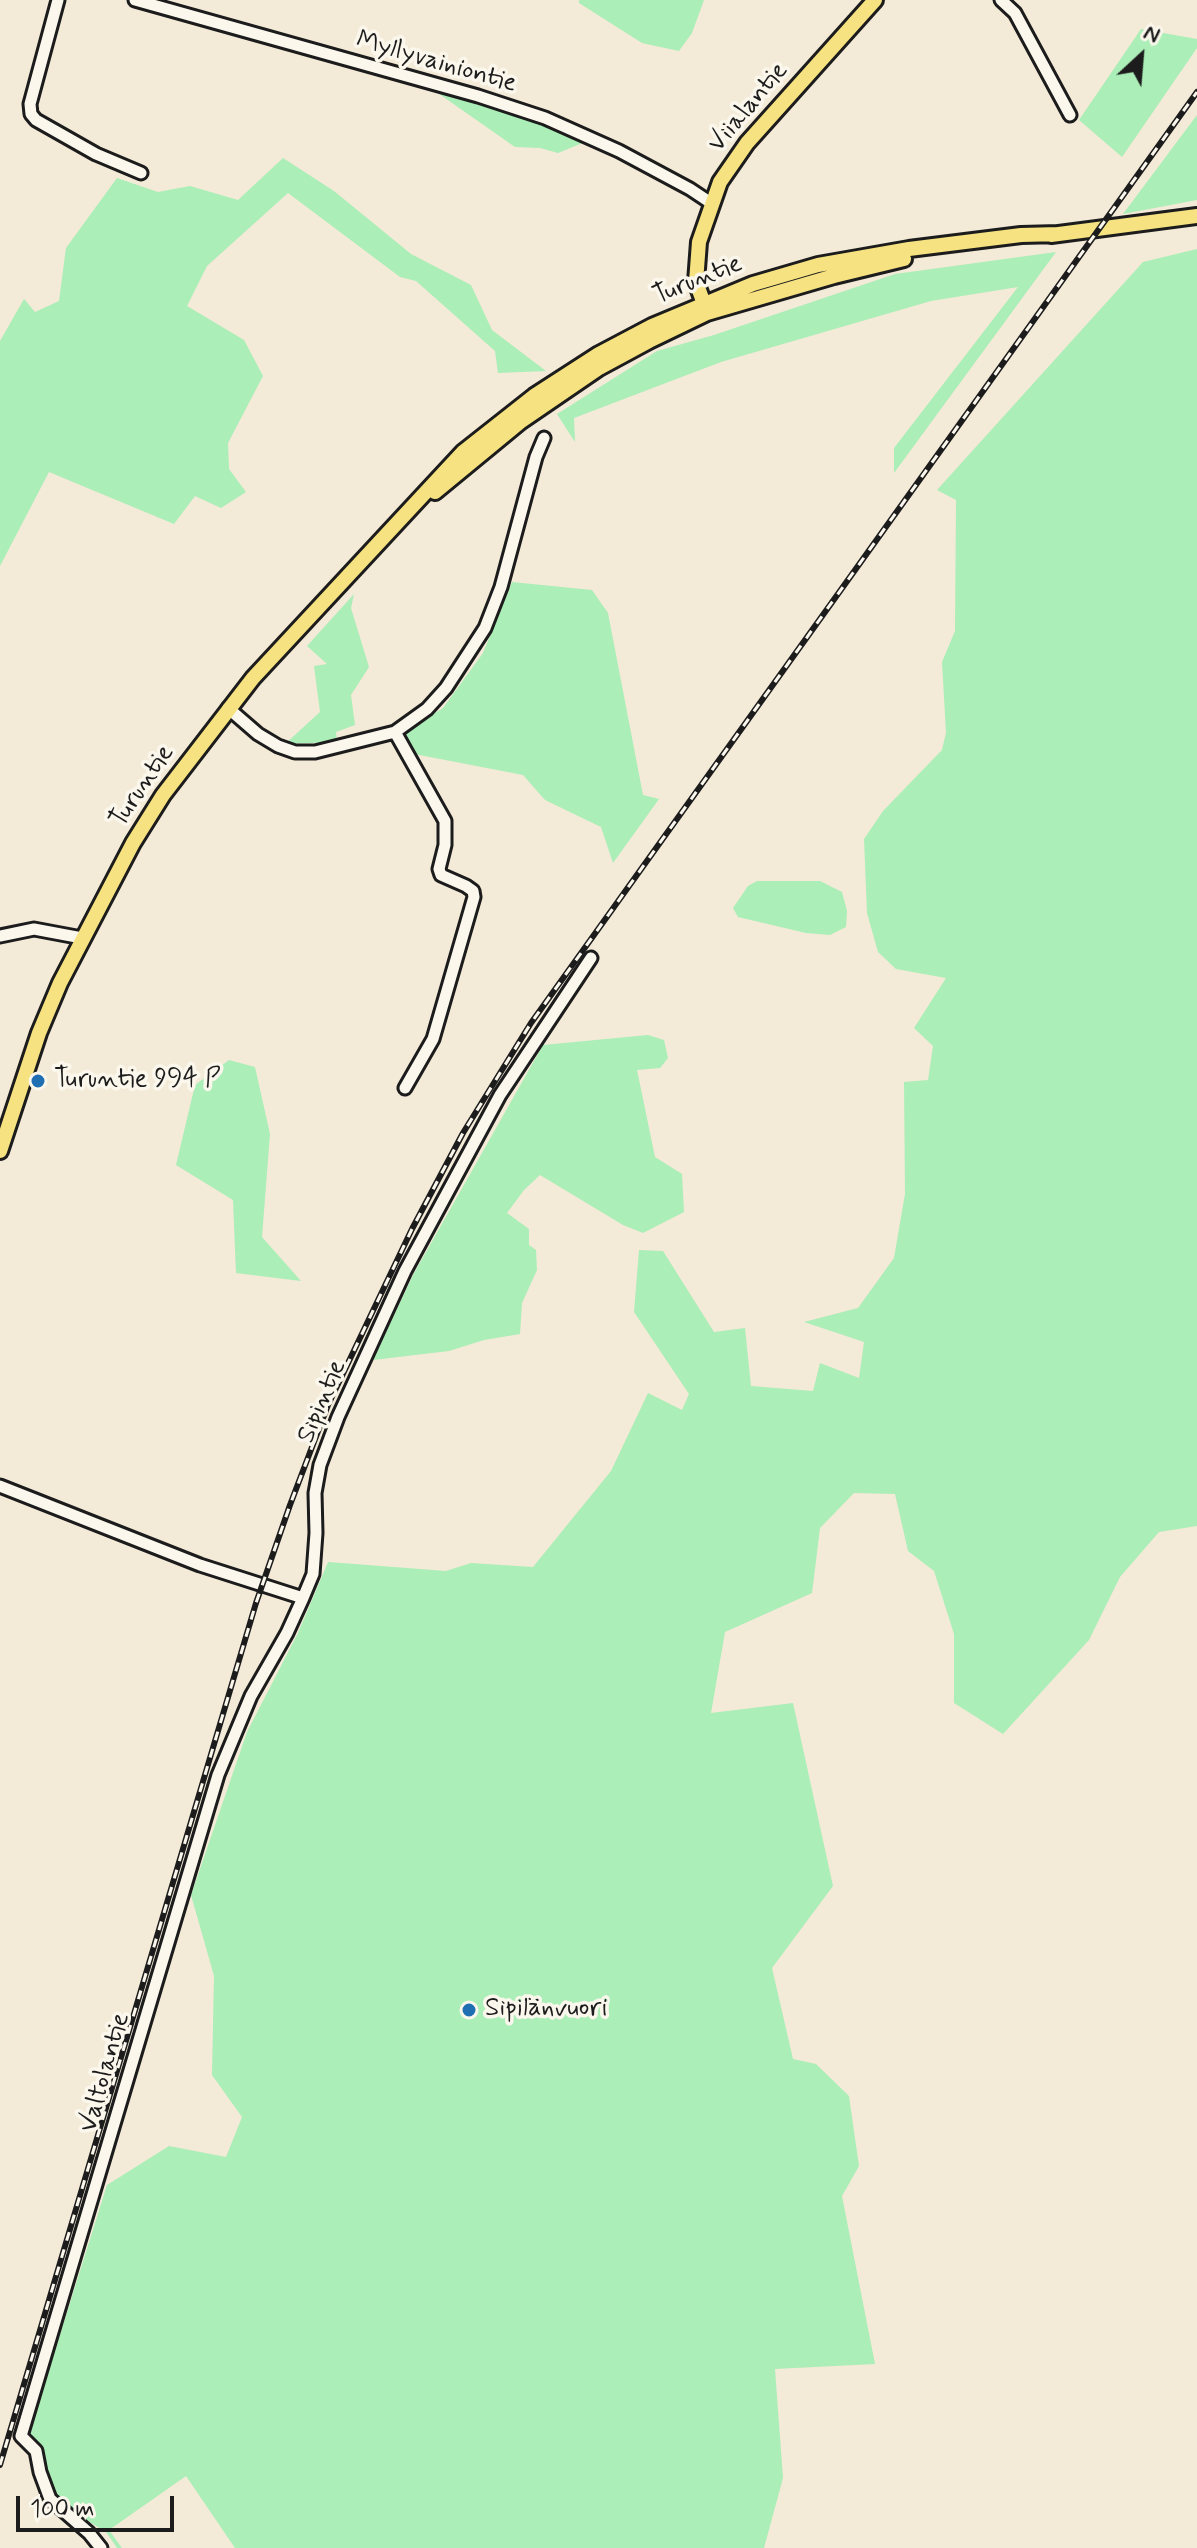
<!DOCTYPE html>
<html>
<head>
<meta charset="utf-8">
<style>
	body { margin:0 }
	#map { position:relative; width:1197px; height:2548px; overflow:hidden; background:#f3ead8; font-family:Mynerve,sans-serif }
	canvas { display:block }
	.north { position:absolute; left:1101px; top:16px; width:80px; height:80px; -webkit-text-stroke:6px #fbf7ec; paint-order:stroke; rotate:26deg; font-size:22px; font-weight:700; line-height:32px; text-align:center; color:#1c1c1c }
	.north::after { content:''; display:block; margin:auto; width:28px; height:36px; background:#1c1c1c; clip-path:polygon(50% 0,100% 100%,50% 72%,0 100%) }
	.scale { position:absolute; left:16px; top:2496px; width:158px; height:36px; box-sizing:border-box; border:4px solid #1c1c1c; border-top:0; padding-left:10px; font-size:24px; line-height:28px; white-space:nowrap; color:#1c1c1c; -webkit-text-stroke:6px #fbf7ec; paint-order:stroke }
</style>
</head>
<body>
<div id="map">
<canvas width="1197" height="2548"></canvas>
<div class="north">N</div>
<div class="scale">100 m</div>
</div>
<script>
const c = document.querySelector('canvas').getContext('2d');
c.lineJoin = 'round';
function fill(path, color) { c.fillStyle = color; c.fill(path, 'evenodd'); }
const poly = rows => new Path2D(rows.map(r => 'M' + r).join(''));
function stroke(path, color, width, dash) { c.strokeStyle = color; c.lineWidth = width; c.lineCap = dash ? 'butt' : 'round'; c.setLineDash(dash || []); c.stroke(path); }
function label(font, color, halo, rows, align = 'center') {
  c.font = font + ' Mynerve,sans-serif'; c.lineWidth = 7; c.setLineDash([]); c.textBaseline = 'middle'; c.strokeStyle = halo; c.fillStyle = color; for (const [text, x, y, turn = 0] of rows) {
    c.save(); c.translate(x, y); c.rotate((+turn || 0) * Math.PI / 180); c.textAlign = isNaN(turn) ? turn : align; if (halo) c.strokeText(text, 0, 0); c.fillText(text, 0, 0); c.restore();
  }
}
fill(poly([
	[579,0,704,0,692,33,679,51,642,43,579,3],
	[1141,29,1197,39,1197,48,1122,157,1079,120],
	[435,91,468,98,517,114,585,142,558,153,540,148,515,147],
	[1197,115,1197,200,1123,214],
	[283,158,334,191,411,254,471,285,492,330,546,371,498,373,495,351,416,281,400,277,288,193,207,266,187,306,244,340,263,376,228,443,229,469,246,492,221,508,195,496,174,524,49,472,0,566,0,341,24,299,35,312,59,301,66,248,117,178,158,192,190,186,238,200],
	[1197,249,1197,1526,1159,1532,1120,1577,1089,1640,1003,1734,954,1703,954,1634,934,1571,908,1551,895,1494,854,1493,820,1528,812,1593,725,1632,711,1713,793,1703,833,1886,772,1968,793,2059,816,2064,849,2096,859,2166,842,2196,875,2364,775,2369,783,2478,764,2548,235,2548,186,2476,109,2530,122,2548,117,2548,106,2532,78,2515,55,2495,49,2487,31,2439,30,2430,107,2185,169,2146,226,2157,242,2117,212,2075,214,1976,191,1895,247,1732,298,1633,328,1562,446,1571,471,1563,533,1567,611,1471,648,1393,682,1410,689,1394,634,1312,639,1250,663,1251,714,1332,745,1328,751,1386,813,1391,820,1363,859,1378,864,1342,804,1322,858,1308,894,1258,905,1194,904,1082,928,1080,933,1046,914,1028,946,978,896,969,878,952,867,913,864,839,883,811,942,750,946,733,942,662,955,631,956,500,937,490,1143,262],
	[1056,252,894,473,894,448,1018,287,931,301,721,362,574,418,575,442,557,414,657,351,714,335,895,274],
	[512,582,592,590,608,613,643,795,659,799,613,863,601,827,545,800,523,775,404,752,393,740,443,708,483,653],
	[354,594,351,608,369,667,351,695,355,725,336,732,337,742,285,744,320,712,314,666,327,664,307,646],
	[757,881,820,881,842,892,847,911,846,927,830,935,806,933,738,917,733,908,748,886],
	[648,1035,664,1040,668,1058,660,1068,637,1070,655,1157,682,1174,684,1212,643,1233,623,1225,540,1175,524,1190,507,1213,529,1229,529,1245,536,1250,537,1270,522,1303,520,1334,484,1340,449,1351,373,1360,413,1275,543,1045],
	[229,1060,255,1067,270,1134,262,1237,301,1281,236,1273,233,1200,176,1165,195,1085]
]), '#abeeb7');
const minor = poly([
	[58,0,30,104,31,114,36,120,96,154,141,173],
	[135,0,478,96,545,118,619,151,690,189,711,203],
	[1001,0,1015,13,1070,115],
	[228,708,258,734,278,746,295,752,315,752,395,732,427,709,446,688,485,628,501,587,536,457,544,438],
	[395,732,445,821,445,845,439,869,441,875,466,886,473,891,474,897,433,1039,405,1088],
	[0,936,34,929,82,938],
	[0,1486,200,1565,303,1598,313,1574,316,1533,315,1493,320,1465,338,1417,405,1271,500,1095,591,958],
	[101,2548,89,2533,50,2499,40,2472,36,2451,21,2436,218,1775,251,1696,287,1633,303,1598]
]);
const major = poly([
	[1051,235,1197,216],
	[707,312,696,282,699,242,720,182,747,143,875,0],
	[435,492,520,422,599,368,649,341,707,313,834,276,904,259],
	[0,1151,39,1033,60,983,133,843,163,795,253,678,463,452,534,396,599,354,652,326,753,284,818,265,909,249,1021,235,1059,234]
]);
stroke(minor, '#1c1c1c', 17);
stroke(major, '#1c1c1c', 20);
stroke(minor, '#fbf7ec', 11);
stroke(major, '#f6e281', 14);
const rail = poly([
	[0,2465,256,1603,290,1505,328,1405,412,1229,463,1133,531,1023,1197,92]
]);
stroke(rail, '#1c1c1c', 6);
stroke(rail, '#fbf7ec', 3, [9]);
for (const [x, y, r, color] of [
	[38,1081,8,"#1f6fb2"],
	[469,2010,8,"#1f6fb2"]
]) { const dot = new Path2D(); dot.arc(x, y, r, 0, 2 * Math.PI); c.fillStyle = color; c.fill(dot); stroke(dot, '#fbf7ec', 3); }
label('26px', '#1c1c1c', '#fbf7ec', [
	["Myllyvainiontie",436,63,16],
	["Viialantie",749,108,-50],
	["Turuntie",698,281,-22],
	["Turuntie",143,787,-56],
	["Sipintie",323,1402,-67],
	["Valtolantie",106,2073,-74]
]);
label('26px', '#1c1c1c', '#fbf7ec', [
	["Turuntie 994 P",54,1081],
	["Sipilänvuori",485,2010]
], 'left');
</script>
</body>
</html>
